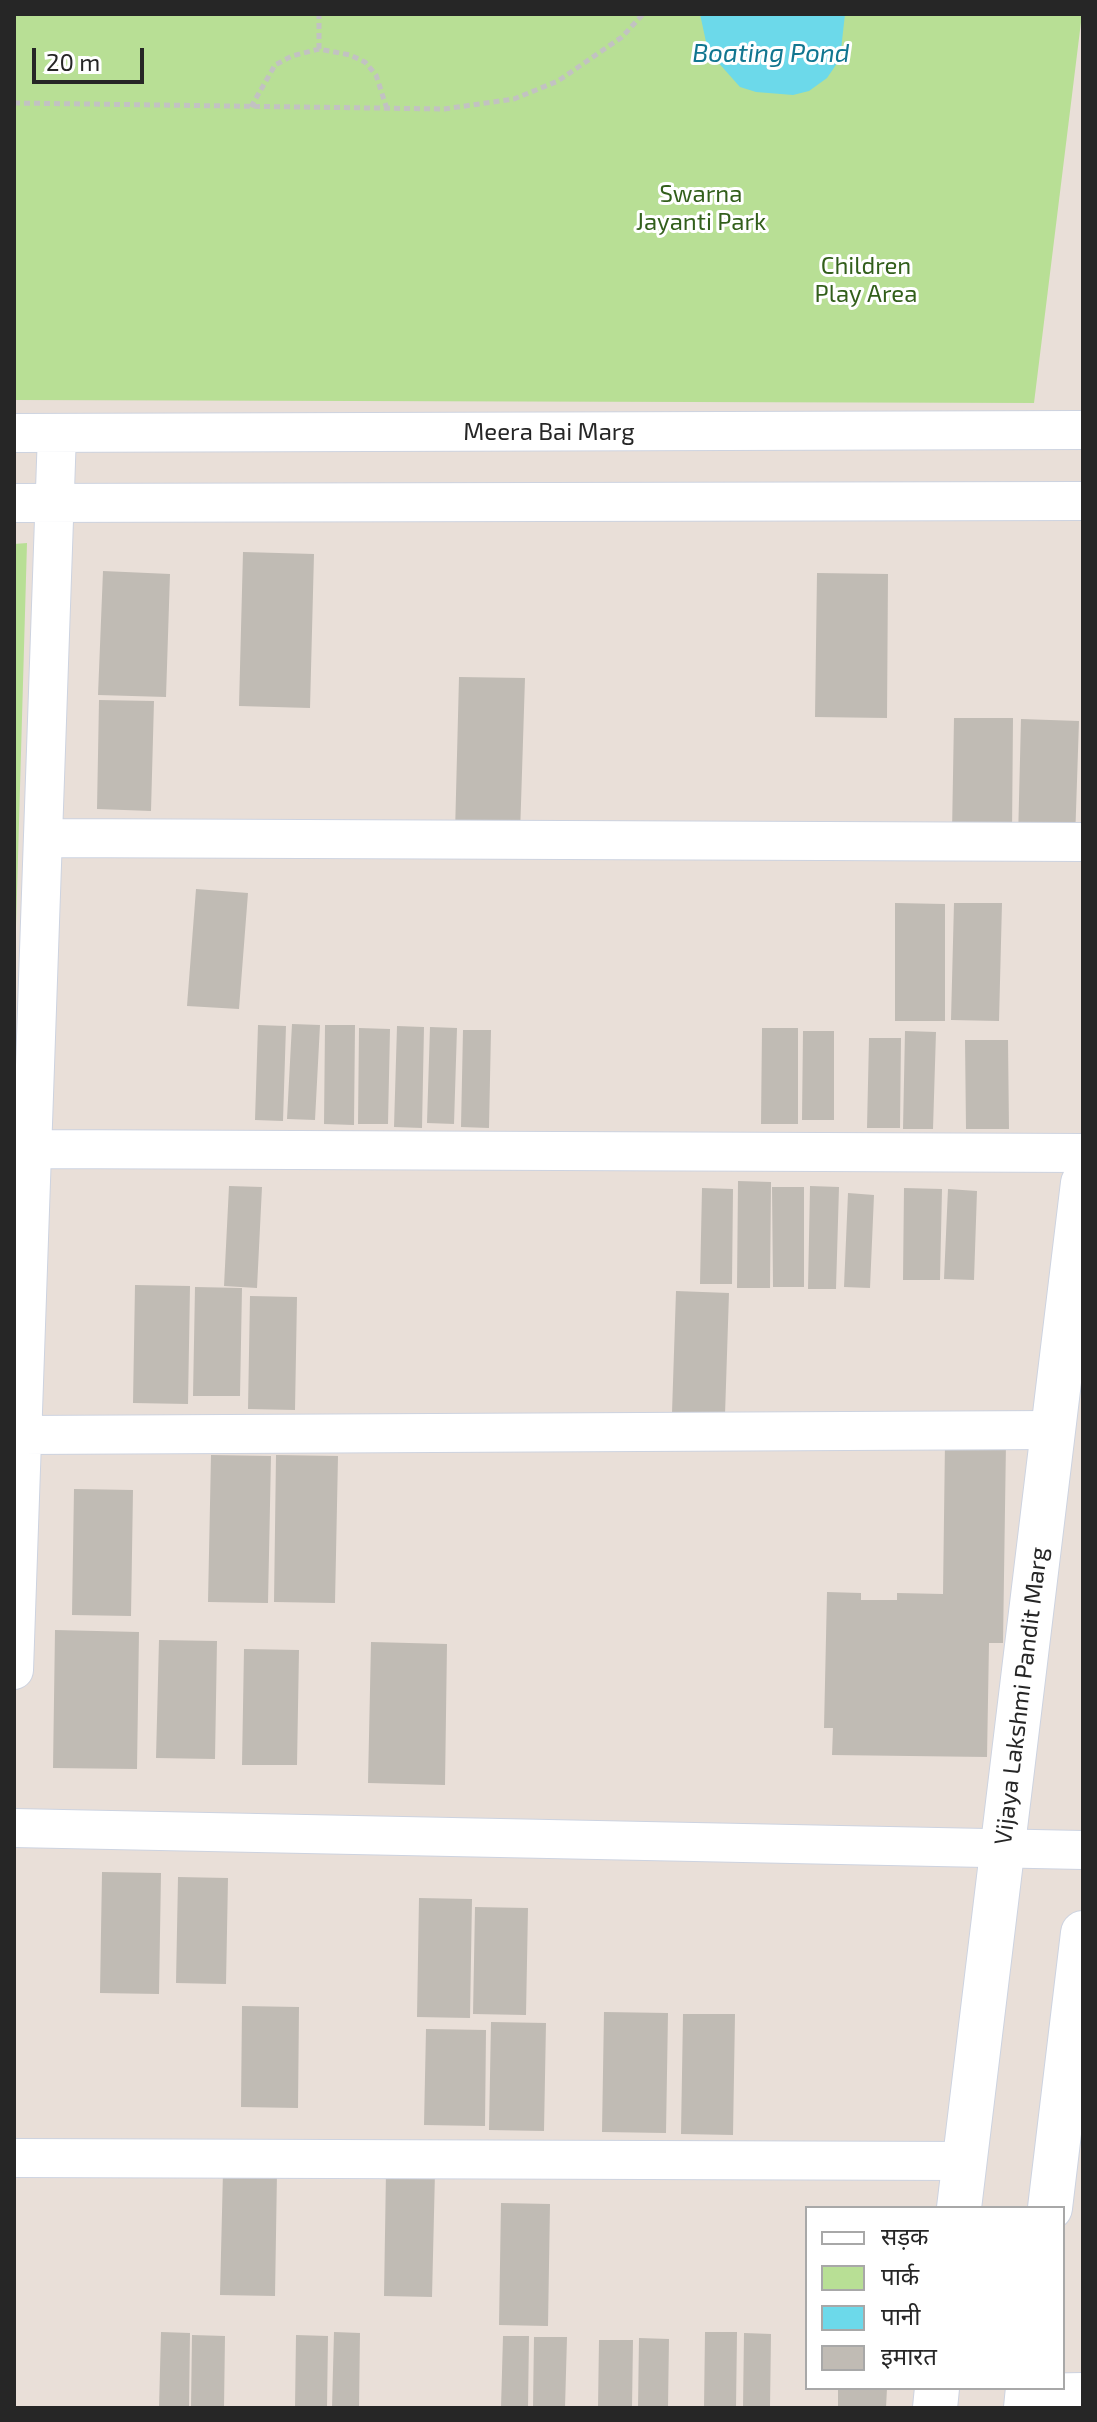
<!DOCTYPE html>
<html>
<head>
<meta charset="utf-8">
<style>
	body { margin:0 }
	#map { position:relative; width:1097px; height:2422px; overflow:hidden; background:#e9dfd8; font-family:"Exo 2","Noto Sans Devanagari",sans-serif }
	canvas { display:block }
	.frame { position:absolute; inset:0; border:16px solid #262626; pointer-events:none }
	.legend { position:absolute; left:805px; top:2206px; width:260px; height:184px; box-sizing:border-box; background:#fff; border:2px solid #a8a8a8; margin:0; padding:10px 14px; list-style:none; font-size:24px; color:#262626 }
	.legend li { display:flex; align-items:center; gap:16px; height:40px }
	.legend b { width:40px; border:2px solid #a8a8a8 }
	.scale { position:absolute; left:32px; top:48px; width:112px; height:36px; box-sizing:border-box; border:4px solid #262626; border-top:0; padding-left:10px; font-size:24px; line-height:28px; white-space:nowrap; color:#262626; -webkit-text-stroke:6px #fff; paint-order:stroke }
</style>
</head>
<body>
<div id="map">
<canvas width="1097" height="2422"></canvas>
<div class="frame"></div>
<ul class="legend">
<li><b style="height:10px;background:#fff"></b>सड़क</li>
<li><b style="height:22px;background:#b8df95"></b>पार्क</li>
<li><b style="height:22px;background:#6cd9ea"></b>पानी</li>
<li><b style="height:22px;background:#c0bbb4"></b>इमारत</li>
</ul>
<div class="scale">20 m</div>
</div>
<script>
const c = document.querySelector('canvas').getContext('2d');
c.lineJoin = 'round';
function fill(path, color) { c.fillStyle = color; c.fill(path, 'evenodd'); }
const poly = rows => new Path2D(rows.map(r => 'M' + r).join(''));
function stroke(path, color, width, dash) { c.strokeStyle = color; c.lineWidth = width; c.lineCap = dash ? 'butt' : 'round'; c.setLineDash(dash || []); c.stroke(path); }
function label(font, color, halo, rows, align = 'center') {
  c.font = font + ' "Exo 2",sans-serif'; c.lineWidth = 6; c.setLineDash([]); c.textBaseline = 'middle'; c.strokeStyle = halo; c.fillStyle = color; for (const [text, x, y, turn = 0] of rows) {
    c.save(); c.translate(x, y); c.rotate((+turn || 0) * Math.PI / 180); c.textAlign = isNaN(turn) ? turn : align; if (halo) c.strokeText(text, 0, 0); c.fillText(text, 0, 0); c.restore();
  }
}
fill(poly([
	[14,14,1082,14,1034,403,14,400],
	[27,543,14,997,14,544]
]), '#b8df95');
fill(poly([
	[700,14,845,14,840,59,827,78,809,91,793,95,756,92,740,87,708,51]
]), '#6cd9ea');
fill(poly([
	[243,552,314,554,310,708,239,706],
	[103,571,170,574,166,697,98,695],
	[817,573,888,574,887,718,815,717],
	[459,677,525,678,520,835,455,833],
	[99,700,154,701,151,811,97,809],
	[954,718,1013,718,1012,834,952,833],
	[1021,719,1079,721,1075,841,1018,839],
	[196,889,248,893,239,1009,187,1006],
	[895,903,945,904,945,1021,895,1021],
	[954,903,1002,903,999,1021,951,1020],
	[292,1024,320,1025,315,1120,287,1119],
	[258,1025,286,1026,283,1121,255,1120],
	[325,1025,355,1025,354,1125,324,1124],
	[397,1026,424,1027,422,1128,394,1127],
	[430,1027,457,1028,454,1124,427,1123],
	[359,1028,390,1029,388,1124,358,1124],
	[762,1028,798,1028,798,1124,761,1124],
	[463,1030,491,1030,489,1128,461,1127],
	[803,1031,834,1031,834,1120,802,1120],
	[905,1031,936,1032,933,1129,903,1129],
	[869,1038,901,1038,900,1128,867,1128],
	[965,1040,1008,1040,1009,1129,966,1129],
	[738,1181,771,1182,770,1288,737,1288],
	[229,1186,262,1187,257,1288,224,1286],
	[810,1186,839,1187,836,1289,808,1289],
	[772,1187,804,1187,804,1287,773,1287],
	[702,1188,733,1189,732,1284,700,1284],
	[904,1188,942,1189,940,1280,903,1280],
	[948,1189,977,1191,974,1280,944,1279],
	[848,1193,874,1195,870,1288,844,1287],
	[135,1285,190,1286,188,1404,133,1403],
	[195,1287,242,1288,240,1396,193,1396],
	[676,1291,729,1293,725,1415,672,1413],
	[250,1296,297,1297,295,1410,248,1409],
	[945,1441,1006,1442,1003,1643,989,1643,987,1757,832,1755,833,1728,824,1728,827,1592,861,1593,861,1600,897,1600,897,1593,943,1594],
	[211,1455,271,1456,268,1603,208,1602],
	[276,1455,338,1456,335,1603,274,1602],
	[74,1489,133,1490,131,1616,72,1615],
	[55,1630,139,1632,137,1769,53,1768],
	[159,1640,217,1641,215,1759,156,1758],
	[371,1642,447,1644,445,1785,368,1783],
	[244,1649,299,1650,297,1765,242,1765],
	[102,1872,161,1873,159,1994,100,1993],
	[178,1877,228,1878,226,1984,176,1983],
	[419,1898,472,1899,470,2018,417,2017],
	[475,1907,528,1908,526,2015,473,2014],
	[242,2006,299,2007,298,2108,241,2107],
	[604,2012,668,2013,666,2133,602,2132],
	[683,2014,735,2014,733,2135,681,2134],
	[491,2022,546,2023,544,2131,489,2130],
	[426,2029,486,2030,485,2126,424,2125],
	[223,2171,277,2172,275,2296,220,2295],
	[386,2171,435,2172,432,2297,384,2296],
	[501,2203,550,2204,548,2326,499,2325],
	[161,2332,190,2333,189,2408,159,2408],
	[334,2332,360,2333,359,2408,332,2408],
	[705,2332,737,2332,736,2408,704,2408],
	[744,2333,771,2334,770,2408,743,2408],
	[192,2335,225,2336,224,2408,191,2408],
	[296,2335,328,2336,327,2408,295,2408],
	[503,2336,529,2336,528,2408,501,2408],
	[534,2337,567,2337,565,2408,533,2408],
	[639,2338,669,2339,668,2408,638,2408],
	[599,2340,633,2340,632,2408,598,2408],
	[838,2388,887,2388,886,2408,838,2408]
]), '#c0bbb4');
const street = poly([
	[14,433,1083,430],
	[14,503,1083,501],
	[43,838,1083,842],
	[32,1149,1083,1153],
	[22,1435,1053,1430],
	[14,1670,57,433],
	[14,1828,1083,1850],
	[14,2158,965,2161],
	[1028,2393,1083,2392]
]);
const secondary = poly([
	[959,2208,1083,1183],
	[1050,2208,1083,1933],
	[935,2408,937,2388],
	[1026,2408,1028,2388]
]);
stroke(street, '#cdd3e0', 40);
stroke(secondary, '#cdd3e0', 46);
stroke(poly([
	[319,49,319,14],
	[14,103,444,109,514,99,558,81,622,37,643,14],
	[251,107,275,65,292,56,319,49,350,55,365,62,376,75,387,109]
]), '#c2c2c2', 5, [6, 4]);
stroke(street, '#fff', 38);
stroke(secondary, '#fff', 44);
label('24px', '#325f1b', '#fff', [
	["Swarna",701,194],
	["Jayanti Park",701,222],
	["Children",866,266],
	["Play Area",866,294]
]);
label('24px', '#262626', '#fff', [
	["Meera Bai Marg",549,432],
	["Vijaya Lakshmi Pandit Marg",1021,1696,-83]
]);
label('italic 26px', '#117690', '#fff', [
	["Boating Pond",771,53]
]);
</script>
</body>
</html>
